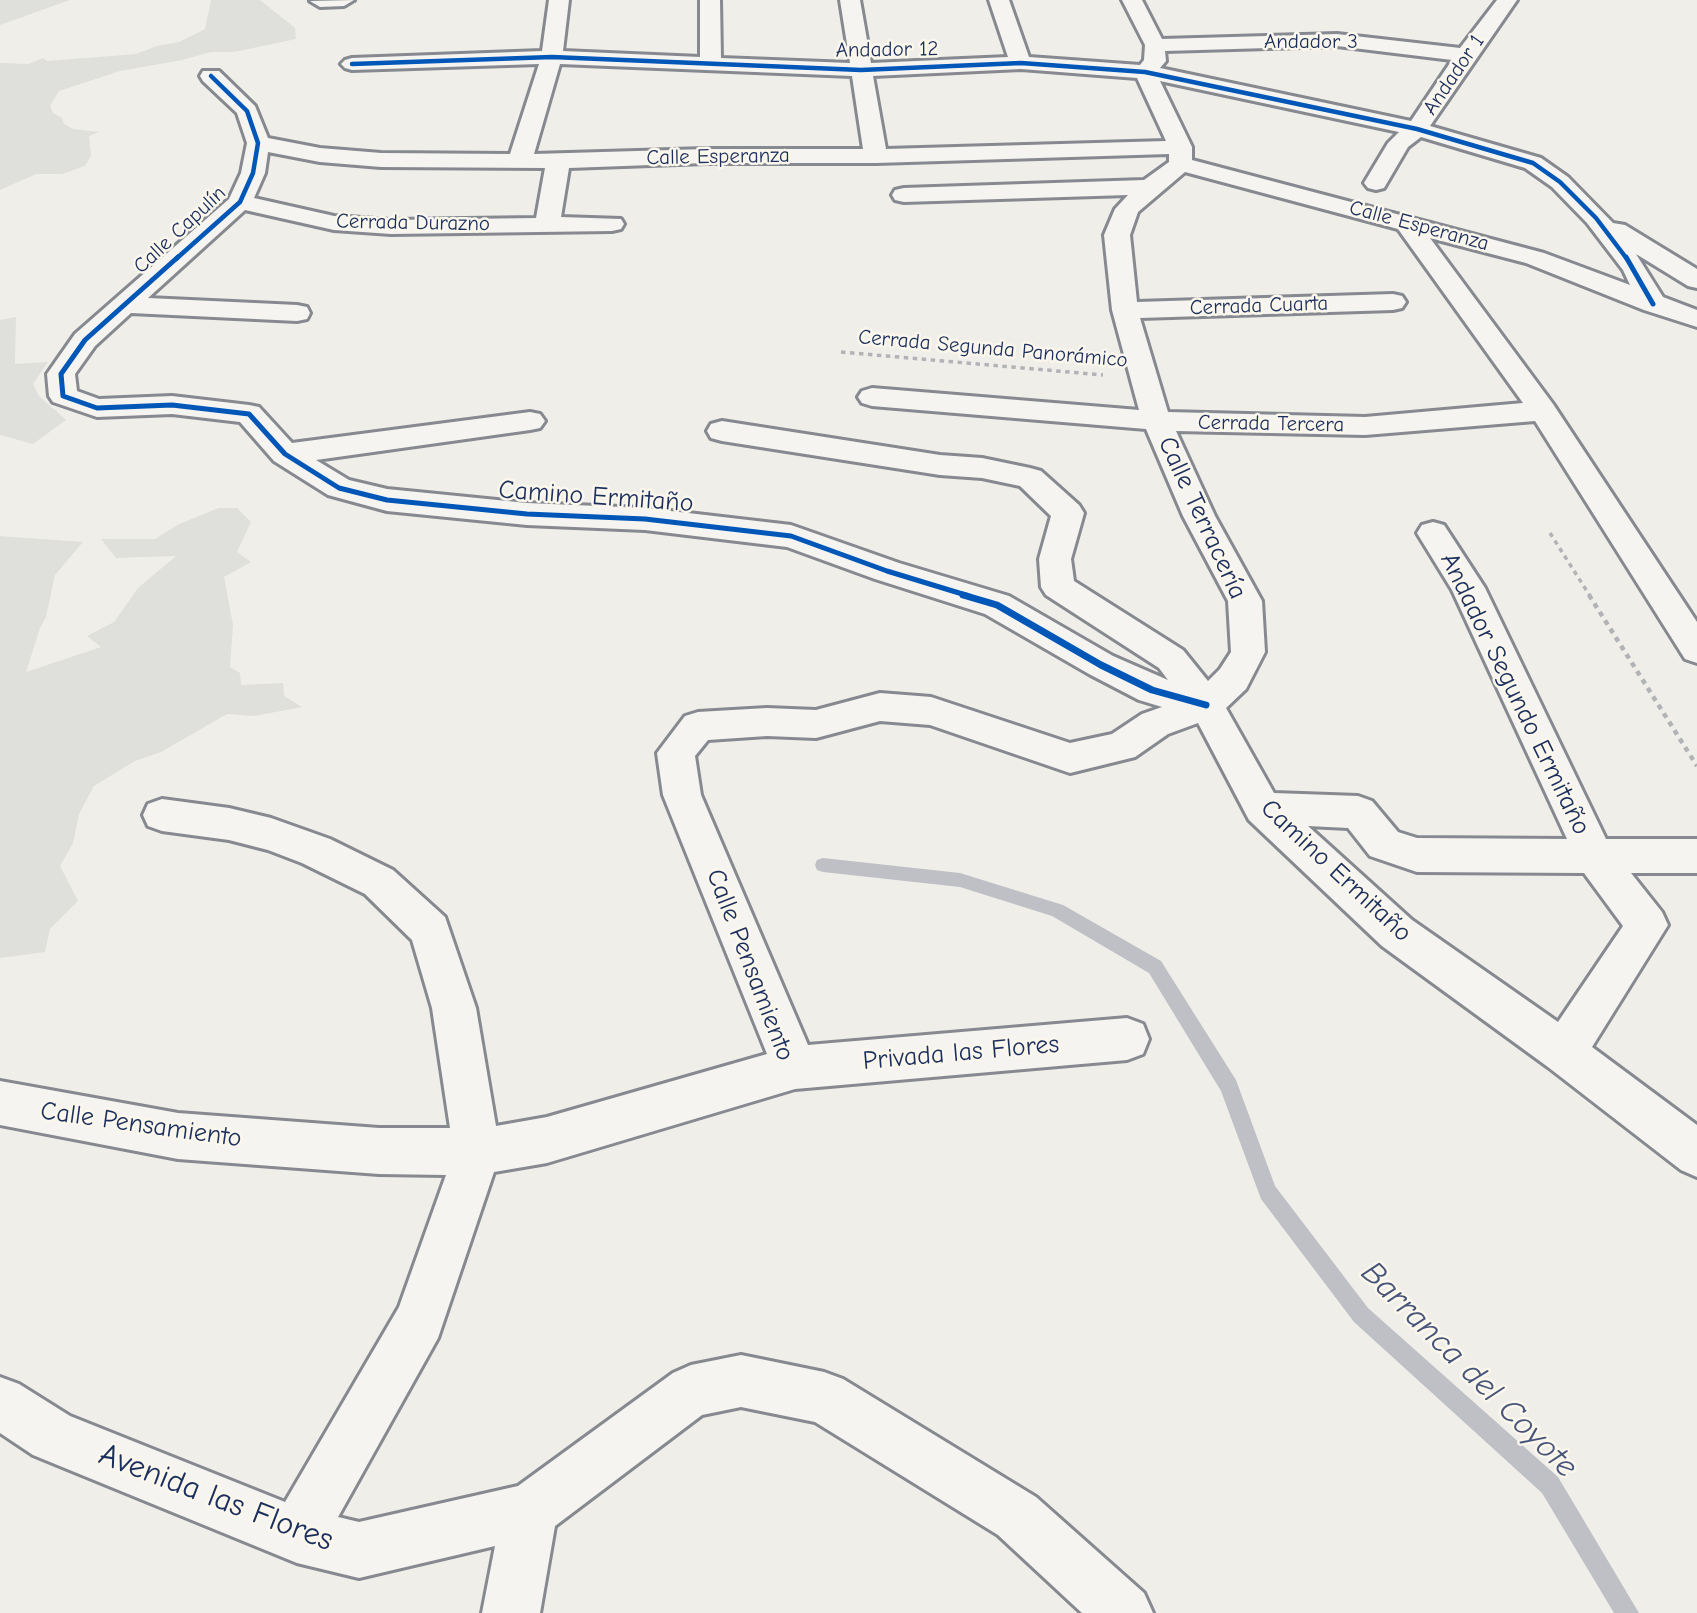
<!DOCTYPE html>
<html>
<head>
<meta charset="utf-8">
<style>
	body { margin:0 }
	canvas { display:block; background:#efeee9 }
</style>
</head>
<body>
<canvas width="1697" height="1613"></canvas>
<script>
const c = document.querySelector('canvas').getContext('2d');
c.lineJoin = 'round';
function fill(path, color) { c.fillStyle = color; c.fill(path, 'evenodd'); }
const poly = rows => new Path2D(rows.map(r => 'M' + r).join(''));
function stroke(path, color, width, dash) { c.strokeStyle = color; c.lineWidth = width; c.lineCap = dash ? 'butt' : 'round'; c.setLineDash(dash || []); c.stroke(path); }
function label(font, color, halo, rows, align = 'center') {
  c.font = font + ' "Comic Neue",sans-serif'; c.lineWidth = 5; c.setLineDash([]); c.textBaseline = 'middle'; c.strokeStyle = halo; c.fillStyle = color; for (const [text, x, y, turn = 0] of rows) {
    c.save(); c.translate(x, y); c.rotate((+turn || 0) * Math.PI / 180); c.textAlign = isNaN(turn) ? turn : align; if (halo) c.strokeText(text, 0, 0); c.fillText(text, 0, 0); c.restore();
  }
}
fill(poly([
	[0,0,70,0,0,25],
	[211,0,260,0,295,28,296,39,234,52,211,52,182,60,120,71,59,91,50,106,53,113,62,118,64,124,73,129,99,132,89,136,91,156,85,166,62,174,36,174,0,190,0,63,29,64,43,58,47,61,136,54,157,46,179,42,205,29],
	[16,317,15,364,48,362,33,384,39,396,66,420,33,444,0,435,0,320],
	[219,508,237,508,251,522,237,552,251,562,224,577,233,625,230,667,240,673,241,685,283,683,284,696,302,707,254,716,227,714,161,752,135,761,94,786,79,814,73,843,60,866,78,901,50,929,45,952,0,958,0,536,83,542,55,575,46,617,40,628,26,672,101,647,87,636,114,622,138,588,176,556,116,558,101,539,155,539,179,524]
]), '#dfdfdc');
fill(poly([
	[823,858,960,873,1063,905,1161,961,1236,1080,1275,1186,1368,1308,1558,1477,1639,1613,1614,1613,1542,1493,1354,1322,1261,1199,1221,1091,1149,973,1052,916,960,887,823,872,817,870,815,865,817,860,823,858]
]), '#bec0c6');
const minor = poly([
	[354,0,344,6,320,7,310,1,354,0],
	[549,0,569,0,563,51,700,57,700,0,720,0,721,58,850,63,840,0,860,0,871,63,1008,57,989,0,1009,0,1029,57,1140,65,1144,60,1145,45,1122,0,1142,0,1162,39,1337,34,1460,48,1497,0,1517,0,1430,126,1541,158,1568,177,1613,223,1625,225,1697,269,1697,288,1688,286,1636,254,1663,297,1697,310,1697,327,1644,310,1526,263,1430,238,1553,404,1697,622,1697,663,1685,659,1535,421,1365,435,1176,431,1215,516,1262,601,1265,652,1246,689,1226,708,1274,793,1358,796,1372,801,1398,832,1417,838,1567,839,1452,590,1417,533,1422,525,1433,522,1444,525,1485,588,1606,839,1697,839,1697,873,1631,873,1662,912,1668,925,1592,1047,1697,1125,1697,1177,1681,1170,1548,1067,1382,946,1249,820,1198,723,1168,734,1135,757,1070,773,930,725,880,721,816,738,767,736,708,740,695,756,701,795,808,1045,1127,1018,1143,1024,1149,1039,1143,1054,1127,1060,795,1089,547,1163,494,1172,438,1338,338,1517,359,1522,518,1486,673,1373,691,1365,741,1355,824,1372,843,1379,1036,1497,1144,1593,1153,1613,1082,1613,998,1535,815,1422,741,1407,702,1415,555,1526,540,1613,482,1613,495,1546,359,1578,297,1563,33,1455,0,1433,0,1377,19,1384,70,1416,285,1502,399,1307,446,1175,379,1174,178,1159,0,1125,0,1081,178,1113,379,1128,450,1128,432,1008,412,940,365,894,302,863,268,850,229,840,162,831,148,826,143,815,148,804,162,799,229,808,271,818,330,839,393,870,445,917,476,1008,496,1126,547,1117,767,1054,663,795,657,753,685,716,698,712,767,708,816,710,880,693,931,697,1070,743,1112,734,1142,714,1162,707,1139,700,1089,674,985,614,875,579,787,547,645,530,527,525,387,511,328,495,274,461,240,422,172,414,97,417,53,402,49,396,47,374,75,334,229,199,241,173,247,143,237,113,203,81,200,76,203,71,219,71,255,106,268,138,320,148,381,153,510,154,539,64,352,70,345,68,341,64,345,60,352,58,542,51,549,0],
	[1337,46,1452,60,1411,121,1160,68,1166,61,1165,51,1337,46],
	[560,64,852,76,863,149,706,149,534,154,560,64],
	[1021,69,1137,78,1166,141,886,149,873,76,1021,69],
	[1160,81,1399,132,1388,143,1364,183,1368,188,1376,190,1384,188,1408,147,1421,137,1525,168,1552,187,1587,223,1623,270,1630,285,1544,253,1192,160,1192,147,1160,81],
	[268,152,320,162,381,167,545,168,536,218,391,220,334,216,254,198,265,173,268,152],
	[1169,154,1169,162,1144,180,904,188,895,190,892,195,895,200,904,202,1128,195,1115,209,1104,235,1112,310,1139,410,872,388,862,391,858,397,862,403,872,406,1146,429,1183,516,1228,601,1231,652,1220,669,1208,681,1183,650,1074,581,1071,559,1084,513,1079,505,1041,471,1030,468,982,458,940,455,722,421,711,424,707,431,711,438,722,441,940,475,982,478,1020,486,1051,516,1039,559,1041,587,1046,595,1159,668,1168,680,1113,656,1009,596,899,563,791,525,645,508,527,503,387,489,349,480,316,460,530,430,540,428,545,421,540,414,530,412,292,443,259,407,249,405,172,396,99,399,77,391,75,374,95,346,131,313,297,321,307,319,310,313,307,307,297,305,148,298,245,210,334,230,391,234,612,231,621,229,624,224,621,219,561,217,569,168,706,163,876,163,1169,154],
	[1185,172,1398,229,1523,403,1365,417,1168,412,1140,318,1393,310,1402,308,1406,302,1402,296,1393,294,1137,302,1130,235,1138,212,1185,172],
	[1308,826,1348,828,1370,856,1417,872,1584,873,1623,926,1558,1022,1412,920,1308,826]
]);
stroke(minor, '#868a90', 6);
stroke(poly([
	[841,352,1103,375],
	[1550,533,1590,596]
]), '#b2b3b6', 3.5, [4.5, 4.5]);
stroke(poly([
	[1589,595,1697,766]
]), '#b2b3b6', 4.5, [5, 5]);
fill(minor, '#f5f4f0');
stroke(poly([
	[352,64,552,57,861,70,1021,63,1145,72,1417,129,1533,163,1560,182,1596,218,1627,259],
	[176,259,240,202,253,173,258,143,247,111,211,76]
]), '#0057b8', 4.5);
stroke(poly([
	[178,257,85,340,61,374,63,396,97,408,172,405,249,414,285,454,339,488,387,500,527,514,645,519,791,536,887,571,969,596],
	[1626,257,1653,304]
]), '#0057b8', 5);
stroke(poly([
	[963,595,997,605,1101,665,1152,690,1206,705]
]), '#0057b8', 7);
label('21px', '#1b2f5e', '#fbf7ec', [
	["Andador 3",1311,42],
	["Andador 12",887,50,-1],
	["Andador 1",1454,75,-56],
	["Calle Esperanza",718,157,-1],
	["Cerrada Durazno",413,223,1],
	["Calle Esperanza",1419,226,15],
	["Calle Capulín",180,230,-43],
	["Cerrada Cuarta",1259,306,-2],
	["Cerrada Segunda Panorámico",993,349,5],
	["Cerrada Tercera",1271,424,1]
]);
label('26px', '#1b2f5e', '#fbf7ec', [
	["Camino Ermitaño",596,497,4],
	["Calle Terracería",1202,518,65],
	["Andador Segundo Ermitaño",1515,694,64],
	["Camino Ermitaño",1336,871,43],
	["Calle Pensamiento",750,965,69],
	["Privada las Flores",961,1053,-5],
	["Calle Pensamiento",141,1125,8]
]);
label('32px', '#1b2f5e', '#fbf7ec', [
	["Avenida las Flores",216,1498,21]
]);
label('italic 33px', '#465579', '#fbf7ec', [
	["Barranca del Coyote",1469,1370,45]
]);
</script>
</body>
</html>
